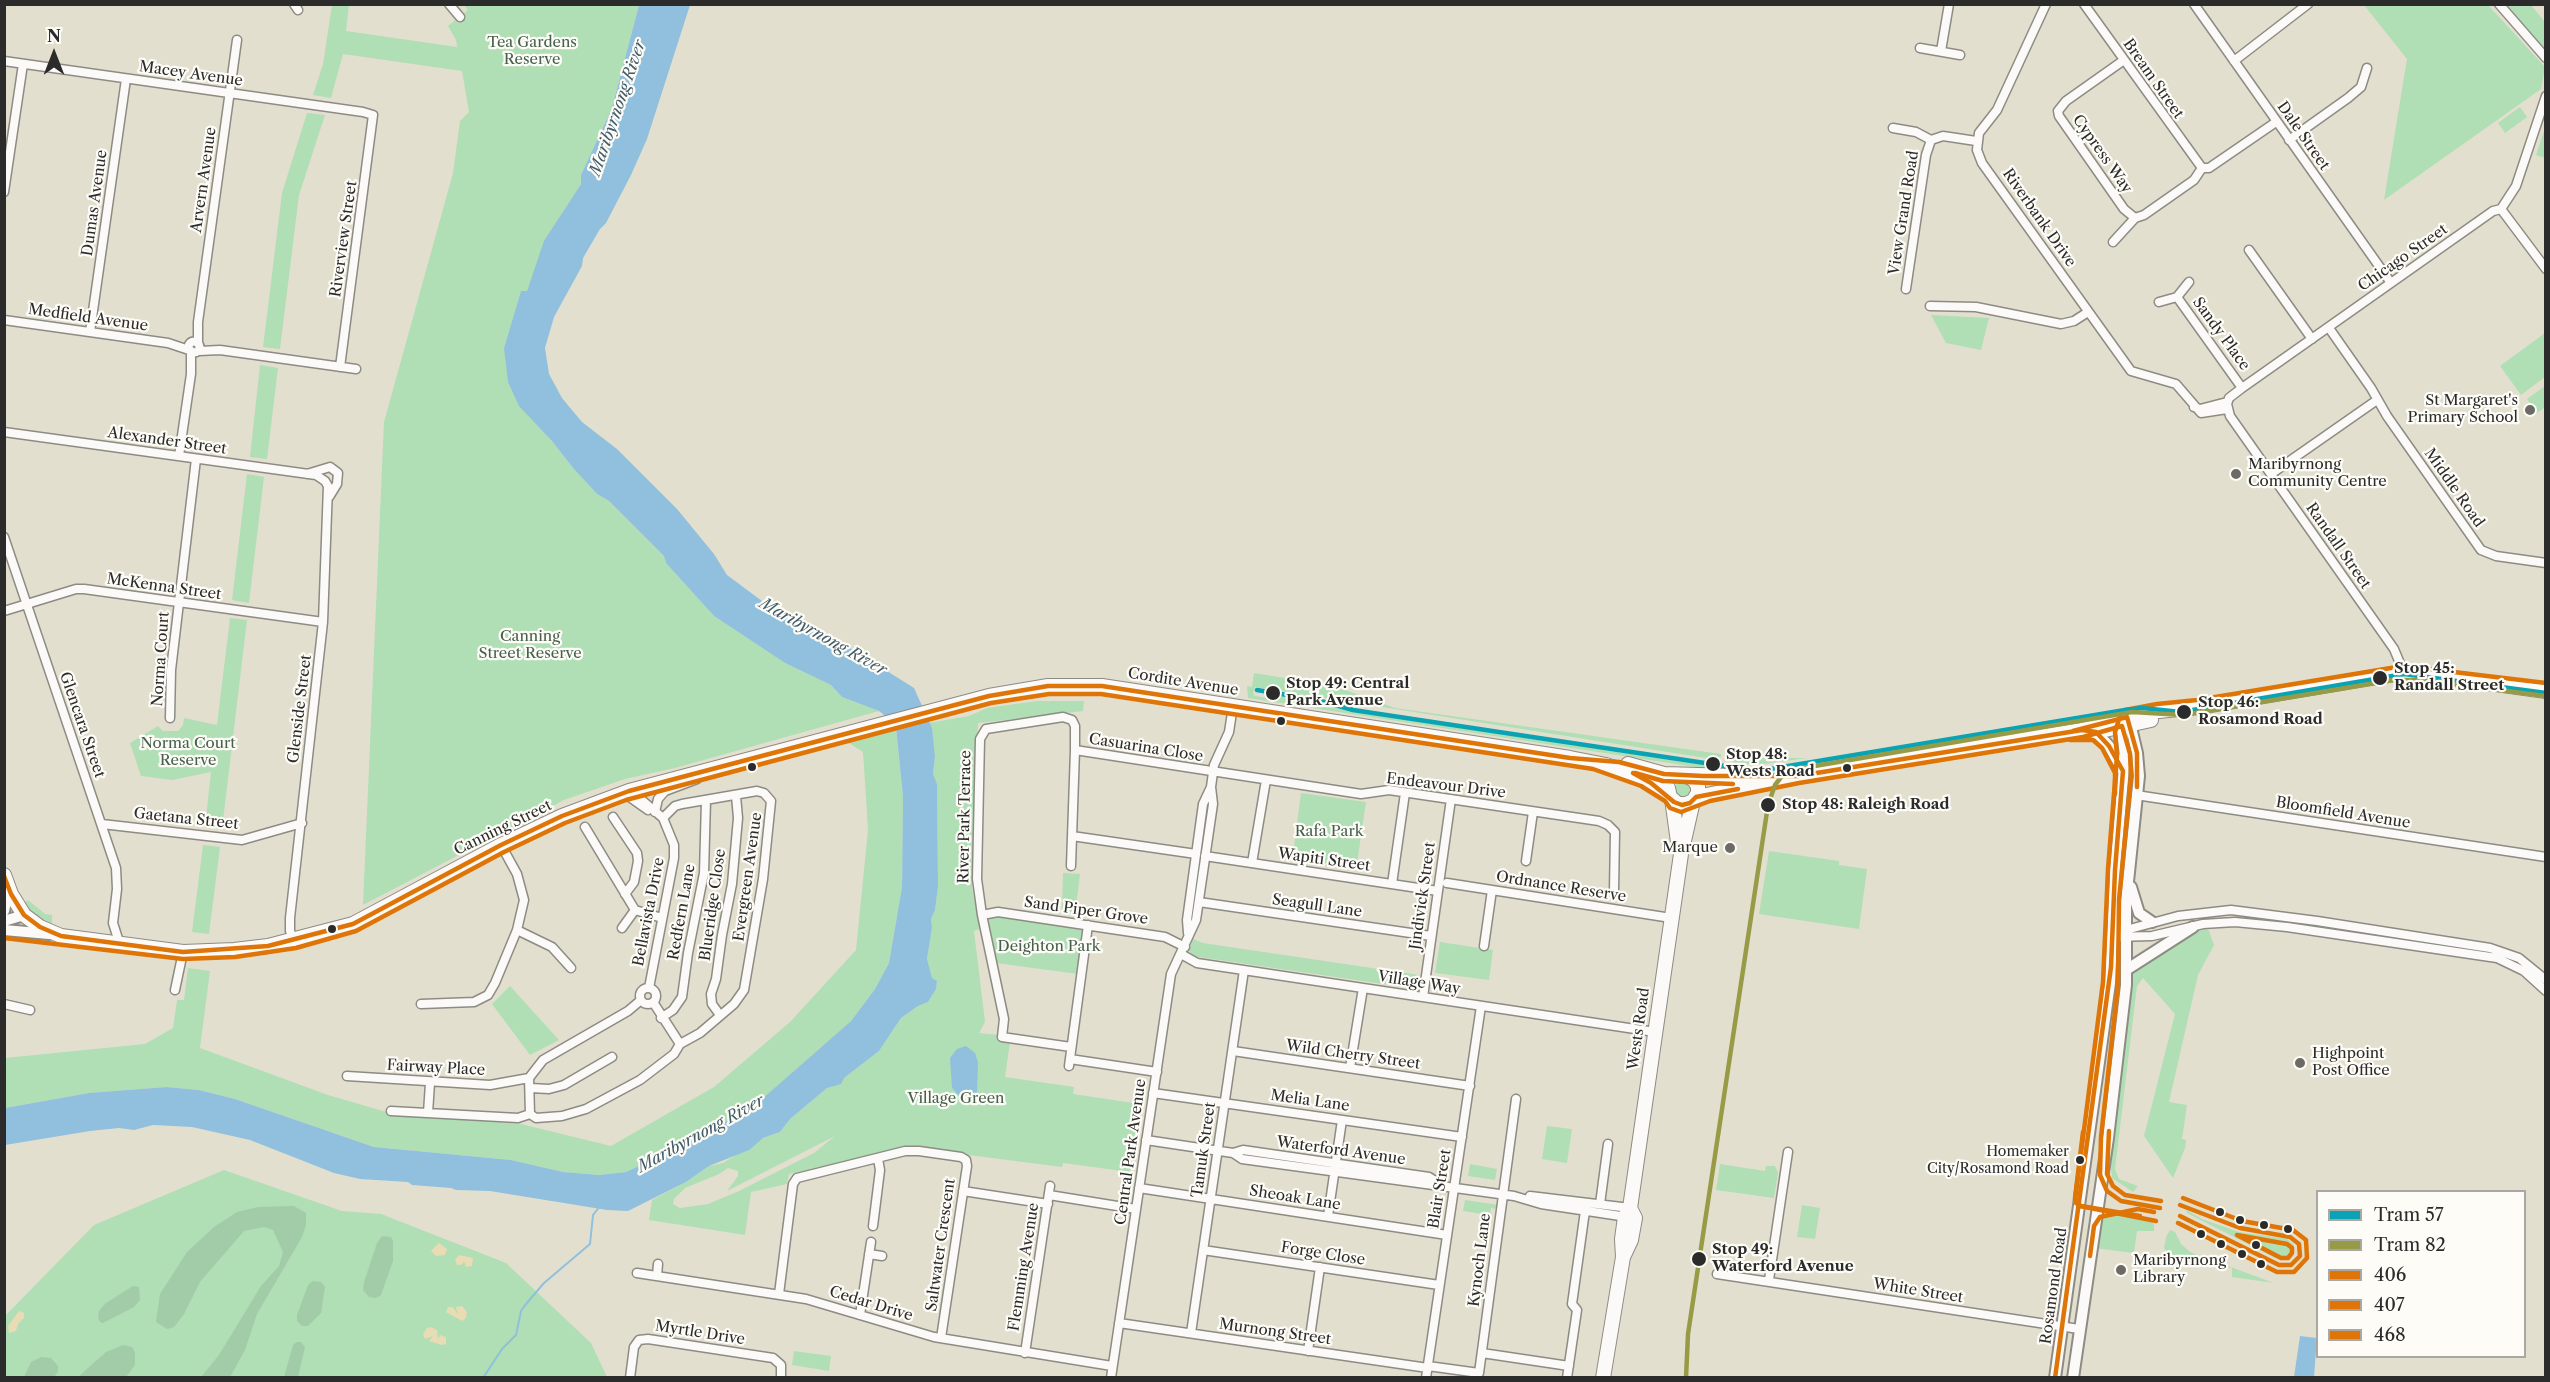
<!DOCTYPE html>
<html>
<head>
<meta charset="utf-8">
<style>
	body { margin:0 }
	#map { position:relative; width:2550px; height:1382px; overflow:hidden; background:#e3dfcf; font-family:"Libre Caslon Text",serif }
	canvas { display:block }
	.frame { position:absolute; inset:0; border:6px solid #2b2b2b; pointer-events:none }
	.legend { position:absolute; left:2316px; top:1190px; width:210px; height:168px; box-sizing:border-box; background:#fdfcf7; border:2px solid #a9a8a5; margin:0; padding:8px 10px; list-style:none; font-size:18px; color:#2b2b2b }
	.legend li { display:flex; align-items:center; gap:12px; height:30px }
	.legend b { width:30px; border:2px solid #a9a8a5 }
	.north { position:absolute; left:24px; top:24px; width:60px; height:60px; -webkit-text-stroke:4px #fdfcf7; paint-order:stroke; rotate:0deg; font-size:16px; font-weight:700; line-height:24px; text-align:center; color:#2b2b2b }
	.north::after { content:''; display:block; margin:auto; width:21px; height:27px; background:#2b2b2b; clip-path:polygon(50% 0,100% 100%,50% 72%,0 100%) }
</style>
</head>
<body>
<div id="map">
<canvas width="2550" height="1382"></canvas>
<div class="frame"></div>
<ul class="legend">
<li><b style="height:8px;background:#09a3b3"></b>Tram 57</li>
<li><b style="height:8px;background:#989b46"></b>Tram 82</li>
<li><b style="height:8px;background:#df7506"></b>406</li>
<li><b style="height:8px;background:#df7506"></b>407</li>
<li><b style="height:8px;background:#df7506"></b>468</li>
</ul>
<div class="north">N</div>
</div>
<script>
const c = document.querySelector('canvas').getContext('2d');
c.lineJoin = 'round';
function fill(path, color) { c.fillStyle = color; c.fill(path, 'evenodd'); }
const poly = rows => new Path2D(rows.map(r => 'M' + r).join(''));
function stroke(path, color, width, dash) { c.strokeStyle = color; c.lineWidth = width; c.lineCap = dash ? 'butt' : 'round'; c.setLineDash(dash || []); c.stroke(path); }
function label(font, color, halo, rows, align = 'center') {
  c.font = font + ' "Libre Caslon Text",serif'; c.lineWidth = 4.5; c.setLineDash([]); c.textBaseline = 'middle'; c.strokeStyle = halo; c.fillStyle = color; for (const [text, x, y, turn = 0] of rows) {
    c.save(); c.translate(x, y); c.rotate((+turn || 0) * Math.PI / 180); c.textAlign = isNaN(turn) ? turn : align; if (halo) c.strokeText(text, 0, 0); c.fillText(text, 0, 0); c.restore();
  }
}
fill(poly([
	[332,5,349,5,346,31,457,47,456,40,448,26,468,10,464,5,639,5,612,108,581,175,581,184,563,212,538,261,527,291,521,291,504,348,552,441,573,468,597,494,609,501,664,556,666,563,714,616,785,663,831,685,842,697,879,711,675,768,625,779,564,800,363,905,384,422,453,173,460,121,469,112,462,71,343,54,331,98,313,95,323,64],
	[2364,5,2488,5,2545,67,2541,89,2384,200,2407,59],
	[2504,5,2531,5,2545,22,2545,51],
	[2520,107,2527,117,2505,133,2498,123],
	[307,113,325,115,299,195,280,349,263,347,282,193],
	[2545,128,2545,158,2536,155],
	[1931,315,1989,318,1981,350,1946,343],
	[2545,333,2545,377,2521,395,2500,366],
	[260,365,278,368,267,459,250,457],
	[2545,386,2545,407,2537,413,2527,399],
	[247,474,264,477,249,603,232,600],
	[230,618,247,620,222,829,205,827,211,772,172,780,141,776,130,743,158,726,163,731,178,731,183,725,184,718,217,725],
	[1254,673,1334,686,1395,708,1721,754,1721,757,1706,758,1255,687,1253,693,1255,696,1273,699,1278,700,1278,696,1368,714,1718,767,1715,770,1708,769,1248,698,1247,686,1252,687],
	[1037,701,1084,701,1083,711,978,723,972,888,980,929,974,931,985,1022,979,1033,999,1035,998,1040,1010,1042,1005,1077,1074,1087,1073,1094,1140,1104,1130,1172,1063,1163,1062,1167,906,1147,789,1174,787,1184,751,1192,745,1235,649,1220,652,1200,686,1182,709,1166,723,1163,763,1138,780,1132,790,1119,827,1088,836,1084,879,1051,901,1018,918,1006,928,1002,936,989,937,981,932,978,927,959,932,928,931,919,935,910,938,887,937,784,933,774,935,757,929,723,969,716,987,708],
	[835,1136,814,1153,739,1191,708,1204,680,1208,673,1204,674,1199,685,1188,719,1174,728,1168,738,1171,738,1176,727,1191],
	[896,730,903,797,902,887,889,963,875,989,851,1021,754,1106,644,1165,626,1172,599,1175,563,1172,511,1160,374,1147,235,1099,199,1090,166,1087,89,1093,5,1108,5,1058,145,1044,173,1028,177,1000,184,1000,188,968,210,971,200,1048,328,1095,390,1113,521,1124,611,1146,714,1087,790,1022,856,950,868,830,863,752,849,743],
	[1732,755,1768,758,1807,758,1757,765,1731,762],
	'1674 790a9 9 0 1 1 18 0a9 9 0 1 1-18 0Z',
	[1301,793,1366,802,1356,870,1292,862],
	[203,845,220,847,209,934,192,932],
	[1769,851,1839,861,1839,865,1867,869,1859,929,1759,914],
	[1063,873,1080,874,1075,914,1062,912],
	[28,900,45,914,52,915,52,925,31,911,24,903],
	[996,916,1084,928,1078,974,996,963,988,924,989,918],
	[2193,927,2206,928,2209,931,2214,945,2198,975,2169,1102,2187,1105,2182,1139,2186,1140,2185,1148,2173,1178,2144,1136,2175,1014,2143,978,2137,986,2115,1169,2119,1179,2138,1186,2133,1192,2112,1178,2108,1138,2126,970],
	[1193,939,1203,943,1419,975,1417,989,1192,956,1189,951],
	[1440,942,1493,950,1489,980,1435,973],
	[510,986,559,1040,530,1055,492,1004],
	[1547,1126,1572,1129,1567,1163,1542,1159],
	[1470,1164,1497,1169,1495,1180,1468,1176],
	[1720,1164,1765,1171,1766,1166,1775,1166,1778,1173,1774,1198,1716,1190],
	[224,1170,342,1211,381,1214,506,1263,591,1343,607,1377,5,1377,4,1317,94,1225],
	[1465,1200,1499,1205,1498,1209,1491,1208,1490,1215,1463,1211],
	[1802,1205,1820,1208,1815,1239,1797,1237],
	[2186,1210,2202,1219,2239,1232,2287,1239,2294,1245,2294,1253,2285,1260,2275,1258,2187,1213],
	[2126,1213,2150,1218,2154,1225,2154,1231,2137,1231,2134,1253,2094,1248,2099,1222,2102,1219],
	[2170,1230,2175,1232,2181,1244,2190,1252,2274,1283,2232,1277,2232,1268,2172,1259,2164,1248,2166,1237],
	[794,1351,831,1356,829,1371,792,1365]
]), '#b0deb5');
fill(poly([
	[294,1206,306,1213,306,1225,302,1237,257,1314,245,1350,230,1377,201,1377,219,1355,261,1286,279,1266,283,1252,273,1230,264,1227,244,1231,200,1282,184,1314,174,1327,167,1329,156,1322,160,1294,187,1252,214,1227,237,1212,258,1207],
	[382,1236,391,1237,393,1241,393,1261,381,1295,376,1298,369,1297,363,1290,364,1282,377,1243],
	[313,1281,321,1282,325,1287,321,1313,308,1326,302,1326,297,1321,297,1315,308,1285],
	[133,1286,139,1287,140,1300,134,1307,103,1323,100,1322,98,1318,99,1311,106,1303],
	[297,1342,301,1342,305,1347,298,1377,284,1377,293,1345],
	[123,1345,132,1347,135,1353,135,1365,126,1377,78,1377,106,1352],
	[41,1357,51,1358,58,1366,58,1372,54,1377,24,1377,31,1362]
]), '#a2cca7');
fill(poly([
	[439,1243,447,1249,445,1255,436,1256,431,1251],
	[459,1255,473,1258,472,1266,466,1267,464,1262,461,1265,457,1265,455,1260],
	[462,1306,467,1312,466,1318,462,1321,446,1312,448,1307,453,1307,458,1315,456,1307],
	[19,1311,24,1313,24,1318,18,1324,16,1331,9,1333,8,1326],
	[427,1328,431,1327,437,1330,438,1339,440,1335,446,1337,446,1344,442,1345,429,1341,433,1336,425,1339,423,1334]
]), '#e9dcb4');
fill(poly([
	[639,5,690,5,647,139,631,175,606,223,600,229,583,258,582,266,554,317,545,348,549,374,562,398,582,422,617,449,677,509,714,554,727,575,766,604,804,627,847,646,914,688,932,728,935,757,933,774,937,784,938,887,935,910,931,919,932,928,927,959,932,978,937,981,936,989,928,1002,918,1006,901,1018,879,1051,844,1078,841,1084,827,1088,790,1119,780,1132,763,1138,749,1150,709,1166,686,1182,628,1211,607,1210,490,1191,456,1190,451,1188,412,1185,408,1182,360,1179,334,1173,250,1140,192,1127,153,1125,134,1130,119,1128,90,1131,5,1145,5,1108,89,1093,166,1087,199,1090,235,1099,374,1147,511,1160,563,1172,599,1175,626,1172,670,1152,754,1106,851,1021,875,989,889,963,902,887,903,797,896,728,893,722,879,711,842,697,831,685,785,663,714,616,666,563,664,556,609,501,597,494,573,468,552,441,519,406,508,382,504,348,521,291,527,291,544,241,581,184,581,175,612,108],
	[966,1046,975,1053,978,1062,977,1092,973,1101,966,1103,952,1088,950,1058,957,1049],
	[2300,1336,2317,1338,2314,1377,2294,1377]
]), '#90c0dd');
stroke(poly([
	[483,1378,502,1349,516,1335,521,1311,526,1304,544,1283,590,1244,593,1215,600,1206]
]), '#90c0dd', 2);
const minor = poly([
	[294,4,298,10],
	[449,4,460,17],
	[2046,4,1997,110,1979,133,1977,150,1982,163,2131,371,2176,384,2201,413,2227,409],
	[2084,4,2202,168],
	[2194,4,2391,283],
	[2499,4,2546,58],
	[1920,48,1960,55],
	[1941,51,1949,4],
	[2124,60,2066,101,2058,111,2059,116,2124,209,2135,218],
	[4,61,363,112,373,115,340,367],
	[2234,61,2308,4],
	[1893,128,1916,132,1931,140,1943,136,1976,141],
	[2289,140,2348,98,2361,87,2367,68],
	[4,192,23,64],
	[2501,209,2546,269],
	[2113,242,2135,218,2144,215,2194,180,2202,168,2209,168,2276,122],
	[2249,250,2312,339],
	[1906,289,1926,155,1931,140],
	[2177,297,2242,388],
	[2159,302,2177,297,2189,282],
	[1930,306,1976,307,2061,324,2074,321,2088,312],
	[4,320,168,343,189,350],
	[2329,328,2371,388,2387,416,2481,550,2496,556,2546,563],
	[90,332,126,79],
	'188.5 347a5.5 5.5 0 1 1 11 0a5.5 5.5 0 1 1-11 0Z',
	[198,343,198,322,237,40],
	[199,351,220,350,356,369],
	[2194,407,2200,409,2227,402],
	[4,432,316,475,325,481,328,486,323,622,290,918,290,931,294,941],
	[179,456,191,374,191,351],
	[307,474,330,467,338,473,337,484,329,497],
	[2271,474,2377,400],
	[4,537,116,868,117,889,113,923,120,945],
	[4,611,76,589,84,589,323,622],
	[2404,673,2394,649,2230,416,2227,404,2229,398,2242,388,2493,211,2501,209,2516,186,2546,96],
	[170,718,171,670,196,459],
	[1075,750,1361,794,1389,790,1599,821,1608,825,1615,832,1614,891],
	[631,791,663,818,674,845,674,858,649,988],
	[624,793,648,810],
	[2136,795,2546,857],
	[655,812,658,799,665,791,697,779],
	[613,817,637,853,638,861,634,882,625,894],
	[663,818,675,806,682,804,757,791,764,793,771,801,763,879,744,990,734,1004,700,1033,680,1044],
	[102,824,242,840,302,823],
	[585,827,635,910,662,918],
	[1072,836,1196,854],
	[1205,856,1438,891],
	[1526,861,1533,812],
	[1252,863,1266,780],
	[1071,866,1075,750,1075,726,1072,720,1063,717,986,729,980,739,977,879,982,915,1004,1019,1002,1037,1071,1047],
	[1447,883,1671,918],
	[1392,884,1405,793],
	[1199,902,1431,936],
	[982,915,998,912,1165,937,1185,947],
	[622,928,635,910],
	[517,930,552,947,571,968],
	[2113,930,2126,930,2178,916,2231,910,2317,921,2490,948,2519,958,2546,980],
	[1188,933,1187,920,1203,804,1211,787,1214,765,1229,732,1233,706],
	[2113,937,2152,936,2203,924,2235,922,2287,927,2497,958,2524,971,2546,991],
	[1484,946,1492,890],
	[1181,954,1197,963,1655,1032],
	'640 996a8 8 0 1 1 16 0a8 8 0 1 1-16 0Z',
	[175,990,183,952],
	[1423,997,1451,799],
	[653,1002,680,1044],
	[4,1004,30,1010],
	[421,1004,474,1002,488,995,495,983,517,930,524,900,517,874,501,845],
	[720,1015,712,1004,711,994,716,979,722,935,732,884,738,818,736,796],
	[661,1018,673,1010,682,997,688,953,704,873,706,800],
	[1233,1051,1470,1086],
	[1070,1059,1157,1072],
	[1069,1066,1088,925],
	[1350,1068,1363,988],
	[347,1076,490,1085,529,1078,543,1060,628,1011,641,1000],
	[529,1078,530,1114,536,1118,562,1116,586,1109,640,1080,674,1054,680,1044],
	[530,1088,549,1089,564,1085,612,1057],
	[1153,1093,1462,1137],
	[391,1111,518,1118,530,1114],
	[428,1113,430,1083],
	[1146,1140,1233,1153,1242,1159,1514,1196,1541,1204,1627,1217],
	[1233,1153,1243,1150,1429,1177,1443,1186],
	[1139,1188,1447,1235],
	[963,1191,1048,1204],
	[1049,1195,1136,1209],
	[1530,1196,1630,1208],
	[1600,1204,1608,1144],
	[1328,1216,1342,1120],
	[873,1226,880,1170,878,1159],
	[1203,1250,1439,1285],
	[869,1254,882,1256],
	[637,1273,806,1299,934,1337,1112,1366],
	[1717,1274,2079,1329],
	[657,1276,658,1264],
	[1769,1280,1788,1152],
	[779,1294,793,1184,797,1178,905,1151,919,1151,961,1157,966,1160,967,1166,941,1338],
	[860,1315,871,1242],
	[1119,1323,1428,1368],
	[1191,1333,1244,970],
	[1308,1351,1320,1267],
	[1025,1353,1050,1186],
	[1482,1353,1569,1366],
	[1428,1366,1479,1373,1516,1099],
	[630,1378,634,1347,639,1340,648,1339,773,1358,781,1365,781,1378],
	[1111,1378,1171,974,1196,920,1213,804,1211,787],
	[1426,1378,1481,1006],
	[1567,1378,1577,1310,1572,1304,1585,1211]
]);
const tertiary = poly([
	[2096,732,2109,746,2123,771],
	[2131,887,2139,913,2152,922],
	[4,911,9,888],
	[4,921,24,915],
	[4,930,49,934],
	[2126,970,2193,927],
	[2055,1378,2110,983,2115,870,2125,756,2122,732,2126,720],
	[2073,1378,2108,1138,2126,985,2126,901,2139,776,2137,753,2129,719]
]);
const primary = poly([
	[2096,732,2151,720],
	[1628,764,1664,774,1766,777],
	[1668,788,1670,797,1678,804,1686,804,1693,801,1698,793,1698,786,1694,780,1685,775],
	[1696,797,1858,765,2082,730,2114,719,2149,712,2198,707,2393,674,2424,674,2546,691],
	[1672,799,1679,849],
	[4,875,11,894,24,915,40,927,61,936,183,952,234,950,268,946,353,924,501,845,562,816,629,791,989,696,1048,686,1102,686,1570,758,1606,765,1633,774,1670,796],
	[1623,1257,1631,1240,1635,1218,1630,1208],
	[1603,1378,1623,1257,1622,1239,1625,1217,1630,1208,1681,854,1693,801]
]);
stroke(minor, '#8d8b83', 11);
stroke(tertiary, '#8d8b83', 14);
stroke(primary, '#8d8b83', 16);
stroke(minor, '#fbfaf8', 8);
stroke(tertiary, '#fbfaf8', 10);
stroke(primary, '#fbfaf8', 14);
stroke(poly([
	[2073,731,2127,717,2137,753,2137,787],
	[1633,773,1651,783,1674,802,1682,805,1690,803,1696,797,1738,789],
	[4,876,11,894,24,915,40,927,61,936,183,952,268,946,353,924,501,845,562,816,629,791,989,696,1048,686,1102,686,1570,758,1619,762,1664,774,1703,776,1798,776,2082,730,2096,732,2109,746,2123,771,2115,870,2111,967,2055,1378],
	[2109,1131,2107,1174,2113,1186,2125,1195,2161,1201],
	[2180,1205,2240,1228,2290,1237,2299,1244,2300,1256,2291,1265,2279,1265,2180,1216],
	[2090,1256,2094,1226,2100,1217,2138,1209,2154,1212]
]), '#df7506', 4.5);
stroke(poly([
	[2070,740,2093,740,2102,748,2115,773,2115,794],
	[1635,773,1663,781,1733,784],
	[4,938,183,959,235,957,296,948,356,931,504,852,565,823,626,800,991,703,1049,694,1101,694,1593,769,1641,786,1665,801,1670,808,1681,812,1710,801,1799,783,2083,737,2122,726,2130,754,2131,776,2119,900,2118,985,2101,1137,2100,1175,2107,1191,2121,1201,2160,1208],
	[2083,1132,2075,1198,2076,1203,2081,1206,2140,1216],
	[2237,1235,2287,1244,2292,1248,2292,1253,2288,1258,2281,1258,2237,1235]
]), '#df7506', 4.5);
stroke(poly([
	[2156,1221,2080,1206,2075,1200,2103,982,2108,869,2117,756,2115,732,2121,713,2125,710,2157,704,2197,700,2403,666,2546,683],
	[2178,1223,2277,1272,2294,1272,2307,1258,2306,1240,2293,1230,2242,1221,2183,1198]
]), '#df7506', 4.5);
stroke(poly([
	[1257,690,1317,700,1353,710,1758,771,2125,710,2142,708,2181,712,2404,674,2546,693]
]), '#09a3b3', 4.5);
stroke(poly([
	[1686,1378,1688,1334,1768,805,1775,785,1782,776,1803,768,2132,712,2183,715,2394,680,2424,680,2545,696]
]), '#989b46', 4.5);
for (const [x, y, r, color] of [
	[2530,410,6,"#6b6a64"],
	[2236,474,6,"#6b6a64"],
	[2380,678,8,"#2b2b2b"],
	[1273,693,8,"#2b2b2b"],
	[2184,712,8,"#2b2b2b"],
	[1281,721,5,"#2b2b2b"],
	[1713,764,8,"#2b2b2b"],
	[752,767,5,"#2b2b2b"],
	[1847,768,5,"#2b2b2b"],
	[1768,805,8,"#2b2b2b"],
	[1730,848,6,"#6b6a64"],
	[332,929,5,"#2b2b2b"],
	[2300,1063,6,"#6b6a64"],
	[2080,1160,5,"#2b2b2b"],
	[2220,1212,5,"#2b2b2b"],
	[2240,1220,5,"#2b2b2b"],
	[2264,1225,5,"#2b2b2b"],
	[2288,1229,5,"#2b2b2b"],
	[2201,1234,5,"#2b2b2b"],
	[2221,1244,5,"#2b2b2b"],
	[2256,1245,5,"#2b2b2b"],
	[2242,1254,5,"#2b2b2b"],
	[1699,1259,8,"#2b2b2b"],
	[2261,1264,5,"#2b2b2b"],
	[2121,1270,6,"#6b6a64"]
]) { const dot = new Path2D(); dot.arc(x, y, r, 0, 2 * Math.PI); c.fillStyle = color; c.fill(dot); stroke(dot, '#fdfcf7', 2); }
label('14px', '#2b2b2b', '#fdfcf7', [
	["Homemaker",2069,1152],
	["City/Rosamond Road",2069,1169]
], 'right');
label('15px', '#47604e', '#fdfcf7', [
	["Tea Gardens",532,43],
	["Reserve",532,60],
	["Canning",530,637],
	["Street Reserve",530,654],
	["Norma Court",188,744],
	["Reserve",188,761],
	["Rafa Park",1329,832],
	["Deighton Park",1049,947],
	["Village Green",956,1099]
]);
label('15px', '#2b2b2b', '#fdfcf7', [
	["Macey Avenue",191,74,8],
	["Bream Street",2153,79,55],
	["Dale Street",2303,136,55],
	["Cypress Way",2102,154,55],
	["Arvern Avenue",204,180,-82],
	["Dumas Avenue",95,203,-82],
	["View Grand Road",1904,213,-81],
	["Riverbank Drive",2039,218,55],
	["Riverview Street",344,239,-82],
	["Chicago Street",2403,258,-35],
	["Medfield Avenue",88,318,8],
	["Sandy Place",2221,334,54],
	["Alexander Street",167,441,8],
	["Middle Road",2454,488,55],
	["Randall Street",2338,546,55],
	["McKenna Street",164,587,8],
	["Norma Court",161,659,-86],
	["Cordite Avenue",1183,682,9],
	["Glenside Street",300,709,-83],
	["Glencara Street",82,725,71],
	["Casuarina Close",1146,748,9],
	["Endeavour Drive",1446,786,7],
	["Bloomfield Avenue",2343,813,9],
	["River Park Terrace",965,817,-89],
	["Gaetana Street",186,819,6],
	["Canning Street",503,828,-26],
	["Wapiti Street",1324,860,8],
	["Evergreen Avenue",748,877,-82],
	["Ordnance Reserve",1561,887,9],
	["Jindivick Street",1423,896,-82],
	["Blueridge Close",713,905,-82],
	["Seagull Lane",1317,906,8],
	["Sand Piper Grove",1086,911,8],
	["Bellavista Drive",649,912,-79],
	["Redfern Lane",682,912,-80],
	["Village Way",1419,983,9],
	["Wests Road",1639,1029,-82],
	["Wild Cherry Street",1353,1055,8],
	["Fairway Place",436,1068,3],
	["Melia Lane",1310,1101,8],
	["Tamuk Street",1204,1150,-82],
	["Waterford Avenue",1341,1151,8],
	["Central Park Avenue",1131,1152,-82],
	["Blair Street",1440,1189,-81],
	["Sheoak Lane",1295,1198,9],
	["Saltwater Crescent",941,1245,-82],
	["Forge Close",1323,1254,9],
	["Kynoch Lane",1480,1260,-83],
	["Flemming Avenue",1024,1267,-81],
	["Rosamond Road",2054,1286,-82],
	["White Street",1918,1291,9],
	["Cedar Drive",871,1304,17],
	["Murnong Street",1275,1332,8],
	["Myrtle Drive",700,1333,9]
]);
label('15px', '#2b2b2b', '#fdfcf7', [
	["St Margaret's",2518,401,"right"],
	["Primary School",2518,418,"right"],
	["Maribyrnong",2248,465],
	["Community Centre",2248,482],
	["Marque",1718,848,"right"],
	["Highpoint",2312,1054],
	["Post Office",2312,1071],
	["Maribyrnong",2133,1261],
	["Library",2133,1278]
], 'left');
label('bold 15px', '#2b2b2b', '#fdfcf7', [
	["Stop 45:",2394,669],
	["Randall Street",2394,686],
	["Stop 49: Central",1286,684],
	["Park Avenue",1286,701],
	["Stop 46:",2198,703],
	["Rosamond Road",2198,720],
	["Stop 48:",1726,755],
	["Wests Road",1726,772],
	["Stop 48: Raleigh Road",1782,805],
	["Stop 49:",1712,1250],
	["Waterford Avenue",1712,1267]
], 'left');
label('italic 16px', '#425b6b', '#fdfcf7', [
	["Maribyrnong River",618,108,-71],
	["Maribyrnong River",823,637,29],
	["Maribyrnong River",701,1134,-29]
]);
</script>
</body>
</html>
